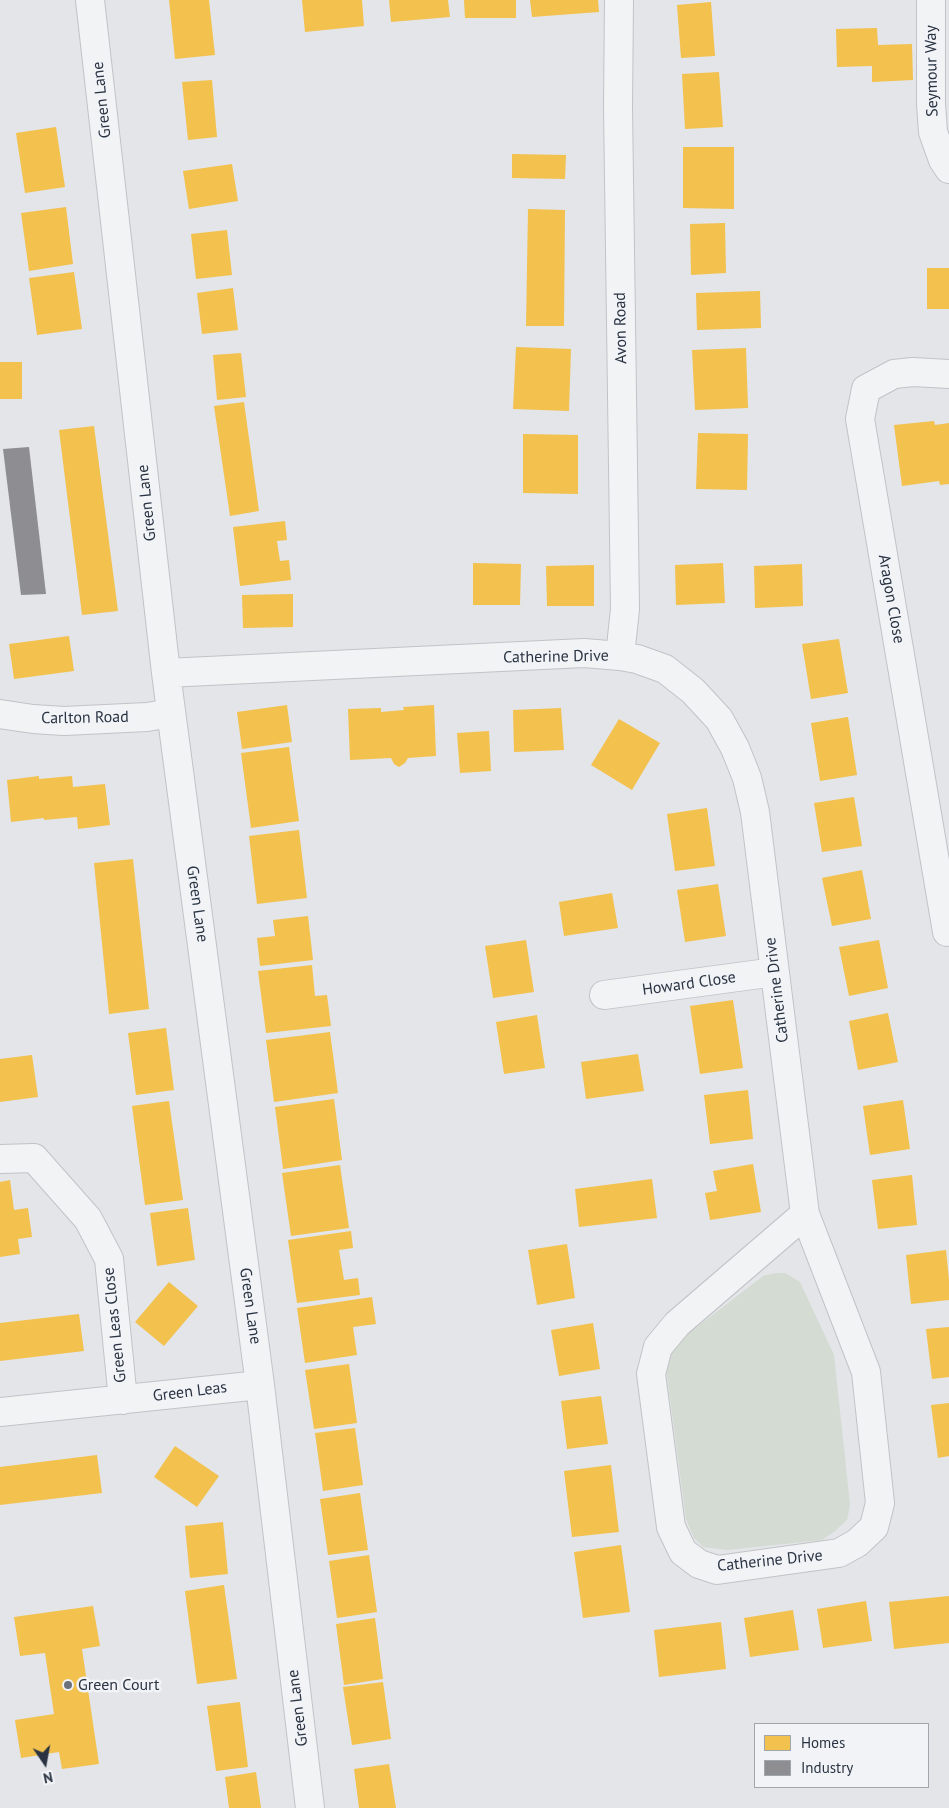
<!DOCTYPE html>
<html>
<head>
<meta charset="utf-8">
<style>
	body { margin:0 }
	#map { position:relative; width:949px; height:1808px; overflow:hidden; background:#e3e5e8; font-family:"PT Sans",sans-serif }
	canvas { display:block }
	.legend { position:absolute; left:754px; top:1723px; width:175px; height:65px; box-sizing:border-box; background:#f1f3f7; border:1px solid #a1a6ae; margin:0; padding:6px 9px; list-style:none; font-size:15px; color:#293341 }
	.legend li { display:flex; align-items:center; gap:10px; height:25px }
	.legend b { width:25px; border:1px solid #a1a6ae }
	.north { position:absolute; left:20px; top:1738px; width:50px; height:50px; -webkit-text-stroke:4px #f1f3f7; paint-order:stroke; rotate:168deg; font-size:14px; font-weight:700; line-height:20px; text-align:center; color:#293341 }
	.north::after { content:''; display:block; margin:auto; width:18px; height:22px; background:#293341; clip-path:polygon(50% 0,100% 100%,50% 72%,0 100%) }
</style>
</head>
<body>
<div id="map">
<canvas width="949" height="1808"></canvas>
<ul class="legend">
<li><b style="height:14px;background:#f2c14e"></b>Homes</li>
<li><b style="height:14px;background:#8d8d92"></b>Industry</li>
</ul>
<div class="north">N</div>
</div>
<script>
const c = document.querySelector('canvas').getContext('2d');
c.lineJoin = 'round';
function fill(path, color) { c.fillStyle = color; c.fill(path, 'evenodd'); }
const poly = rows => new Path2D(rows.map(r => 'M' + r).join(''));
function stroke(path, color, width, dash) { c.strokeStyle = color; c.lineWidth = width; c.lineCap = dash ? 'butt' : 'round'; c.setLineDash(dash || []); c.stroke(path); }
function label(font, color, halo, rows, align = 'center') {
  c.font = font + ' "PT Sans",sans-serif'; c.lineWidth = 5; c.setLineDash([]); c.textBaseline = 'middle'; c.strokeStyle = halo; c.fillStyle = color; for (const [text, x, y, turn = 0] of rows) {
    c.save(); c.translate(x, y); c.rotate((+turn || 0) * Math.PI / 180); c.textAlign = isNaN(turn) ? turn : align; if (halo) c.strokeText(text, 0, 0); c.fillText(text, 0, 0); c.restore();
  }
}
fill(poly([
	[775,1273,785,1273,800,1282,834,1355,850,1505,847,1520,834,1532,822,1540,727,1550,703,1547,694,1538,686,1519,665,1361,671,1347,763,1276]
]), '#d4dbd3');
fill(poly([
	[169,0,209,0,215,55,175,59],
	[302,0,362,0,364,26,305,32],
	[389,0,448,0,450,17,391,22],
	[464,0,516,0,516,18,465,18],
	[530,0,598,0,599,12,532,17],
	[711,2,715,56,681,58,677,5],
	[877,28,878,45,912,44,913,80,872,82,872,66,837,67,836,29],
	[719,72,723,127,685,129,682,74],
	[212,80,217,137,188,140,182,82],
	[56,127,65,187,25,193,16,133],
	[683,147,734,147,734,209,683,208],
	[512,154,566,155,565,179,512,178],
	[232,164,238,201,189,209,183,171],
	[66,207,73,264,29,271,21,213],
	[528,209,565,210,564,326,526,326],
	[725,223,726,273,691,275,690,224],
	[227,230,232,275,196,279,191,234],
	[927,268,949,268,949,309,927,309],
	[74,272,82,329,37,335,29,278],
	[233,288,238,330,202,334,197,293],
	[760,291,761,328,697,330,696,293],
	[516,347,571,349,569,411,513,409],
	[746,348,748,408,695,410,692,350],
	[241,353,246,397,217,400,213,355],
	[0,362,22,362,22,399,0,399],
	[244,402,259,511,230,516,214,406],
	[934,421,935,425,949,423,949,484,940,485,939,481,902,486,894,425],
	[94,426,118,611,82,615,59,430],
	[698,433,748,434,747,490,696,489],
	[523,434,578,435,578,494,523,493],
	[285,521,287,540,277,541,280,561,289,560,291,580,240,586,233,527],
	[473,563,521,564,520,605,473,605],
	[723,563,725,603,676,605,675,565],
	[802,564,803,606,755,608,754,566],
	[594,565,594,606,547,606,546,566],
	[293,594,293,627,243,628,242,595],
	[69,636,74,671,14,679,9,644],
	[839,639,848,693,811,699,802,644],
	[287,705,292,742,242,749,237,712],
	[434,705,436,756,408,758,405,763,399,767,394,764,391,758,350,760,348,709,381,708,381,712,404,710,403,707],
	[561,708,564,750,514,752,513,710],
	[848,717,857,775,820,781,811,723],
	[619,719,660,743,632,790,591,765],
	[489,731,491,771,460,773,457,733],
	[289,747,299,821,251,828,241,753],
	[39,776,39,779,72,776,73,787,105,784,110,825,78,829,77,817,44,820,44,818,11,822,7,780],
	[854,797,862,846,822,852,814,803],
	[707,808,715,866,675,871,667,814],
	[299,830,307,898,257,904,249,836],
	[133,859,149,1009,109,1014,94,863],
	[862,870,871,919,832,926,822,878],
	[718,884,726,936,685,942,677,890],
	[612,893,618,928,564,936,559,902],
	[308,916,313,960,260,966,257,938,275,936,273,920],
	[526,940,534,992,493,998,485,946],
	[879,940,888,988,849,996,839,947],
	[312,965,315,996,327,995,331,1026,266,1033,258,971],
	[733,1000,743,1068,700,1074,690,1006],
	[888,1013,898,1062,858,1070,849,1021],
	[537,1015,545,1068,504,1074,496,1022],
	[166,1028,174,1090,136,1095,128,1033],
	[330,1032,338,1093,274,1102,266,1040],
	[638,1054,644,1091,586,1099,581,1062],
	[32,1055,38,1097,0,1102,0,1059],
	[748,1090,753,1139,710,1144,704,1095],
	[334,1099,342,1160,283,1169,275,1107],
	[903,1100,910,1149,870,1155,863,1106],
	[169,1101,183,1200,145,1205,132,1106],
	[753,1164,761,1212,710,1220,705,1193,717,1191,713,1171],
	[340,1165,349,1228,291,1236,282,1173],
	[912,1175,917,1225,878,1229,872,1180],
	[652,1179,657,1218,579,1227,575,1189],
	[10,1180,14,1210,28,1208,32,1237,18,1239,20,1254,0,1257,0,1182],
	[188,1208,195,1260,157,1266,150,1213],
	[351,1231,353,1248,339,1250,344,1280,358,1278,360,1295,297,1303,288,1240],
	[567,1244,575,1298,537,1305,528,1250],
	[946,1250,949,1280,949,1300,911,1304,906,1255],
	[169,1282,198,1306,164,1346,135,1322],
	[372,1297,376,1324,353,1327,357,1355,305,1363,297,1308],
	[79,1314,84,1351,0,1361,0,1323],
	[593,1323,600,1369,559,1376,551,1330],
	[949,1327,949,1377,932,1379,926,1329],
	[349,1364,357,1423,314,1429,305,1370],
	[601,1396,608,1444,567,1449,561,1401],
	[949,1403,949,1456,938,1458,931,1405],
	[355,1428,363,1485,323,1491,315,1433],
	[175,1446,219,1476,197,1507,154,1477],
	[97,1455,102,1493,0,1505,0,1467],
	[611,1465,619,1532,572,1537,564,1471],
	[360,1493,368,1550,328,1555,320,1499],
	[223,1522,228,1574,190,1578,185,1526],
	[621,1545,630,1612,583,1618,574,1552],
	[369,1555,377,1612,337,1618,329,1561],
	[224,1585,237,1679,197,1684,185,1591],
	[949,1596,949,1643,894,1649,889,1602],
	[866,1601,872,1641,823,1648,817,1609],
	[93,1606,100,1646,82,1649,99,1764,62,1769,59,1752,21,1758,15,1720,54,1714,45,1653,20,1656,14,1617],
	[793,1610,799,1650,750,1657,744,1618],
	[375,1618,383,1679,344,1685,336,1624],
	[721,1622,726,1669,659,1677,654,1630],
	[383,1682,391,1739,352,1745,343,1687],
	[240,1702,248,1767,216,1771,207,1706],
	[389,1764,396,1808,359,1808,354,1769],
	[256,1772,261,1808,229,1808,225,1777]
]), '#f2c14e');
fill(poly([
	[29,447,46,594,21,595,3,449]
]), '#8d8d92');
const minor = poly([
	[90,0,166,673,260,1385,310,1808],
	[619,0,618,107,625,609,620,656],
	[931,0,931,104,933,132,943,160,949,169],
	[166,673,584,653,620,656,637,659,665,669,693,691,719,719,735,748,747,778,755,812,805,1214,866,1372,880,1503,874,1527,857,1543,839,1553,717,1570,699,1564,683,1552,671,1527,651,1374,658,1347,677,1324,805,1214],
	[0,714,33,719,64,721,147,717,171,713],
	[947,932,860,419,866,389,894,374,913,372,949,374],
	[604,995,775,972],
	[0,1159,34,1158,88,1219,109,1259,123,1400],
	[0,1412,260,1385]
]);
stroke(minor, '#c1c3c6', 30);
stroke(minor, '#f2f3f5', 28);
for (const [x, y, r, color] of [
	[68,1685,5,"#6a717b"]
]) { const dot = new Path2D(); dot.arc(x, y, r, 0, 2 * Math.PI); c.fillStyle = color; c.fill(dot); stroke(dot, '#f1f3f7', 2); }
label('16px', '#293341', '#f1f3f7', [
	["Seymour Way",932,71,-91],
	["Green Lane",102,100,-96],
	["Avon Road",621,328,-91],
	["Green Lane",147,503,-96],
	["Aragon Close",891,599,80],
	["Catherine Drive",556,657,-1],
	["Carlton Road",85,718,-1],
	["Green Lane",197,904,82],
	["Howard Close",689,984,-8],
	["Catherine Drive",777,990,-97],
	["Green Lane",250,1306,82],
	["Green Leas Close",115,1325,-96],
	["Green Leas",190,1392,-7],
	["Catherine Drive",770,1561,-6],
	["Green Lane",298,1708,-97]
]);
label('16px', '#293341', '#f1f3f7', [
	["Green Court",78,1685]
], 'left');
</script>
</body>
</html>
